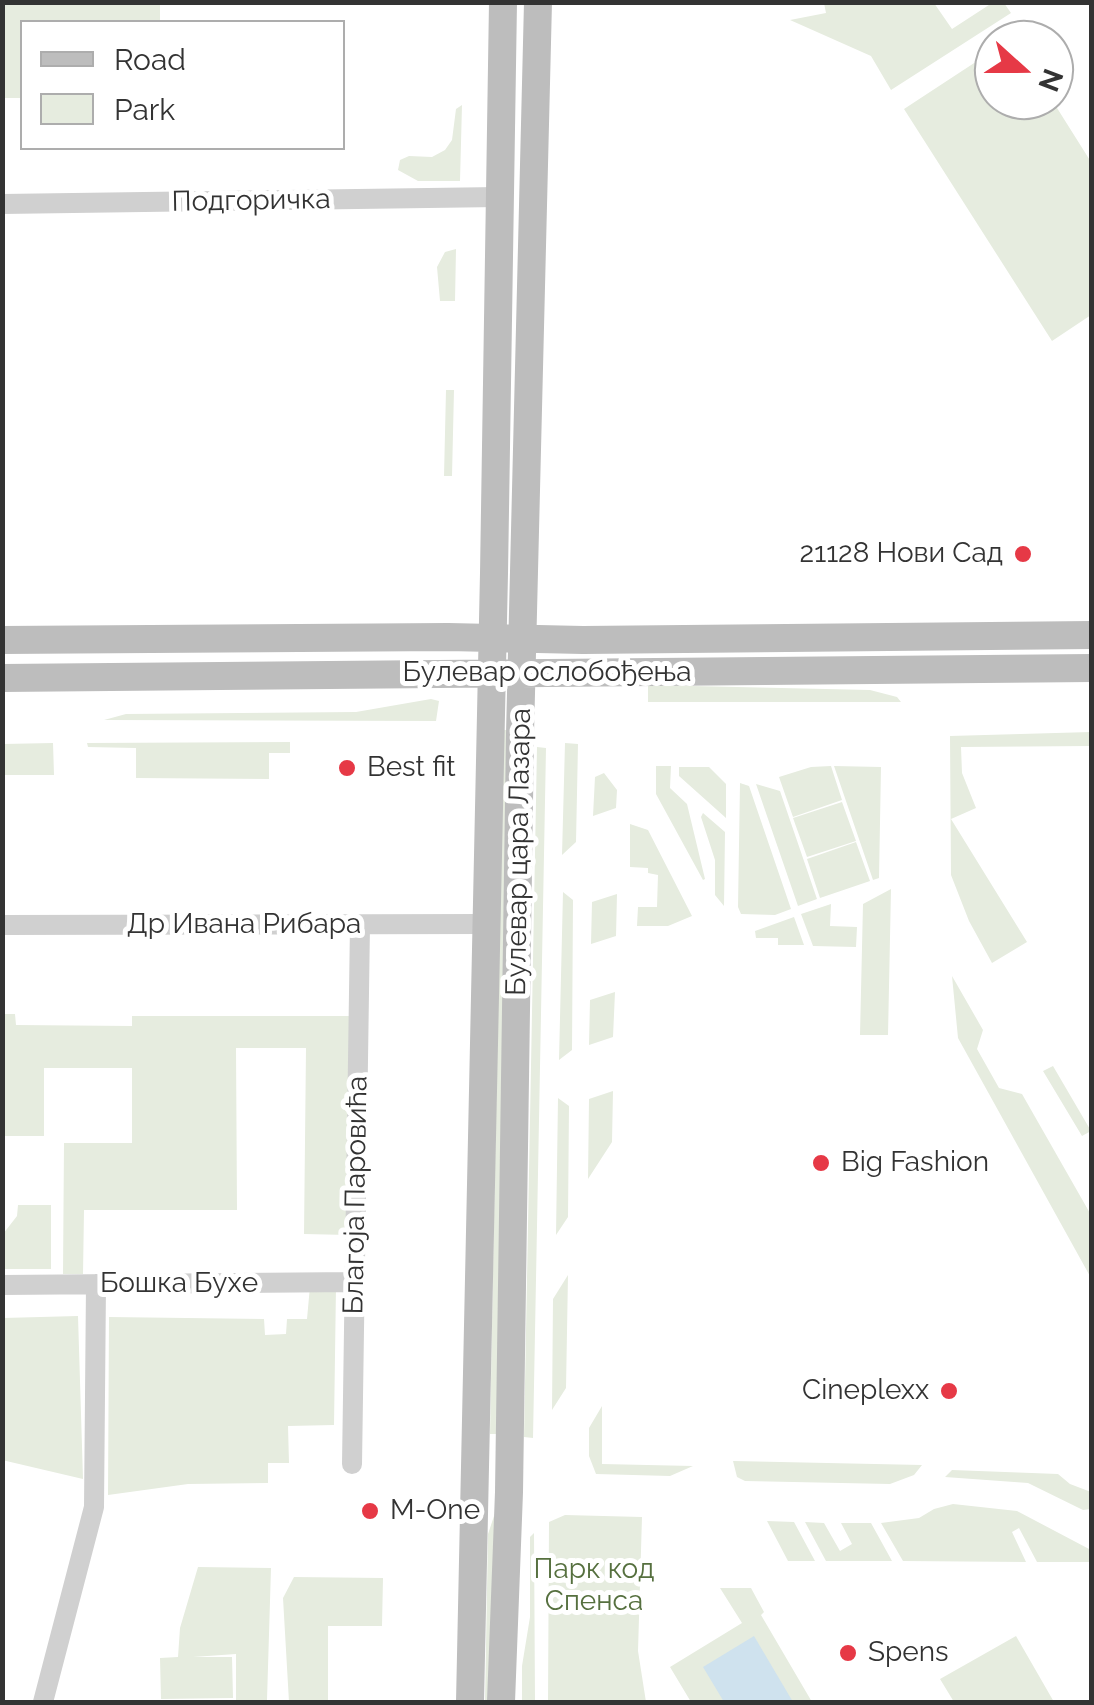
<!DOCTYPE html>
<html>
<head>
<meta charset="utf-8">
<style>
	body { margin:0 }
	#map { position:relative; width:1094px; height:1705px; overflow:hidden; background:#fff; font-family:Raleway,sans-serif }
	canvas { display:block }
	.frame { position:absolute; inset:0; border:5px solid #333; pointer-events:none }
	.legend { position:absolute; left:20px; top:20px; width:325px; height:130px; box-sizing:border-box; background:#fff; border:2px solid #adadad; margin:0; padding:12px 18px; list-style:none; font-size:30px; color:#333 }
	.legend li { display:flex; align-items:center; gap:20px; height:50px }
	.legend b { width:50px; border:2px solid #adadad }
	.north { position:absolute; left:974px; top:20px; width:100px; height:100px; box-sizing:border-box; background:#fff; border:2px solid #adadad; border-radius:50%; rotate:111deg; font-size:28px; font-weight:700; line-height:40px; text-align:center; color:#333 }
	.north::after { content:''; display:block; margin:auto; width:35px; height:45px; background:#e63946; clip-path:polygon(50% 0,100% 100%,50% 72%,0 100%) }
</style>
</head>
<body>
<div id="map">
<canvas width="1094" height="1705"></canvas>
<div class="frame"></div>
<ul class="legend">
<li><b style="height:12px;background:#bdbdbd"></b>Road</li>
<li><b style="height:28px;background:#e6ecdf"></b>Park</li>
</ul>
<div class="north">N</div>
</div>
<script>
const c = document.querySelector('canvas').getContext('2d');
c.lineJoin = 'round';
function fill(path, color) { c.fillStyle = color; c.fill(path, 'evenodd'); }
const poly = rows => new Path2D(rows.map(r => 'M' + r).join(''));
function stroke(path, color, width, dash) { c.strokeStyle = color; c.lineWidth = width; c.lineCap = dash ? 'butt' : 'round'; c.setLineDash(dash || []); c.stroke(path); }
function label(font, color, halo, rows, align = 'center') {
  c.font = font + ' Raleway,sans-serif'; c.lineWidth = 10; c.setLineDash([]); c.textBaseline = 'middle'; c.strokeStyle = halo; c.fillStyle = color; for (const [text, x, y, turn = 0] of rows) {
    c.save(); c.translate(x, y); c.rotate((+turn || 0) * Math.PI / 180); c.textAlign = isNaN(turn) ? turn : align; if (halo) c.strokeText(text, 0, 0); c.fillText(text, 0, 0); c.restore();
  }
}
fill(poly([
	[3,2,160,3,160,22,22,22,22,98,3,98],
	[824,3,934,3,952,29,992,3,1004,3,1011,13,891,90,871,56,790,20,826,13],
	[994,50,994,100,1052,100,1091,162,1091,315,1052,341,904,109],
	[462,105,460,181,418,181,398,170,400,160,409,156,432,157,445,150,452,140,456,109],
	[456,249,455,301,440,301,437,267,445,252],
	[446,390,454,390,452,476,444,476],
	[648,685,870,690,897,697,901,702,648,702],
	[431,699,439,701,436,721,104,720,126,714,356,712],
	[503,730,509,730,499,1434,490,1434],
	[1091,732,1091,746,961,747,962,773,976,808,951,819,1027,942,992,963,969,921,951,875,950,736],
	[290,742,290,753,269,753,269,779,136,778,136,748,88,747,87,743],
	[53,743,54,775,3,775,3,744],
	[565,743,578,744,576,842,562,855],
	[537,747,546,748,533,1438,524,1437],
	[656,766,671,766,670,788,687,804,705,879,703,880,656,794],
	[831,766,842,800,793,817,779,777,811,767],
	[834,766,881,767,879,878,873,880],
	[679,767,709,767,726,784,726,818,679,776],
	[604,773,617,790,616,808,593,816,595,777],
	[740,783,749,786,791,909,775,915,741,914,738,907],
	[756,784,780,791,817,899,798,906],
	[842,802,856,841,807,857,793,818],
	[703,813,725,832,724,906,715,895,715,860,701,817],
	[630,824,648,830,692,916,668,926,637,926,638,907,657,907,658,875,648,873,648,868,630,867],
	[856,842,870,881,820,898,807,859],
	[891,889,888,1035,860,1035,863,904],
	[563,892,573,900,572,1050,559,1060],
	[617,894,616,936,591,944,592,902],
	[831,904,830,926,857,927,856,947,813,946,801,914],
	[794,917,804,945,778,945,778,938,756,938,755,931],
	[952,976,983,1030,977,1049,999,1088,1022,1094,1091,1215,1091,1278,958,1038],
	[615,992,613,1037,589,1045,590,1000],
	[3,1014,15,1014,16,1025,132,1026,132,1016,351,1016,349,1235,304,1234,306,1048,236,1048,237,1210,84,1210,83,1274,63,1274,64,1143,132,1143,132,1068,44,1068,44,1136,3,1136],
	[1053,1066,1091,1131,1082,1136,1043,1071],
	[613,1091,612,1142,588,1179,589,1099],
	[558,1098,569,1106,568,1217,556,1235],
	[18,1205,51,1205,51,1269,3,1269,3,1234,17,1216],
	[568,1275,566,1388,552,1410,553,1299],
	[310,1286,336,1286,334,1425,288,1426,289,1463,268,1463,268,1483,188,1484,108,1495,109,1317,264,1319,265,1335,286,1334,287,1319,307,1319],
	[78,1316,83,1479,2,1460,3,1318],
	[602,1406,602,1464,693,1466,670,1476,596,1474,589,1456,589,1428],
	[733,1461,922,1465,914,1475,890,1484,745,1481,737,1477],
	[952,1470,1058,1474,1070,1484,1091,1492,1091,1509,1083,1510,1028,1483,945,1477],
	[953,1504,1017,1511,1091,1550,1091,1562,1037,1562,1019,1528,1012,1532,1026,1562,903,1561,881,1523,919,1518,934,1509],
	[495,1513,491,1702,485,1702,488,1534],
	[565,1515,642,1517,638,1651,646,1702,548,1702,549,1522],
	[767,1521,794,1522,815,1561,788,1561],
	[805,1522,824,1523,840,1551,852,1544,841,1523,871,1523,892,1561,826,1561],
	[534,1533,535,1702,522,1702,522,1666,530,1617,530,1537],
	[198,1567,271,1568,267,1700,236,1700,236,1654,193,1657,232,1657,233,1698,161,1699,160,1658,178,1657,180,1628],
	[294,1577,383,1578,382,1626,328,1626,328,1702,289,1702,283,1598],
	[720,1588,751,1588,764,1612,761,1615,812,1702,691,1702,670,1667,742,1623],
	[1016,1636,1054,1702,954,1702,940,1679]
]), '#e6ecdf');
fill(poly([
	[754,1636,793,1702,724,1702,703,1667]
]), '#cfe2ee');
stroke(poly([
	[2,204,499,197],
	[2,925,486,924],
	[2,1285,355,1282],
	[352,1464,360,925],
	[43,1702,94,1507,96,1284]
]), '#d0d0d0', 20);
stroke(poly([
	[2,640,448,637,583,640,1092,635],
	[2,678,1092,668],
	[470,1702,494,573,503,2],
	[501,1702,509,1492,520,734,538,2]
]), '#bdbdbd', 28);
for (const [x, y, r, color] of [
	[1023,554,10,"#e63946"],
	[347,768,10,"#e63946"],
	[821,1163,10,"#e63946"],
	[949,1391,10,"#e63946"],
	[370,1511,10,"#e63946"],
	[848,1653,10,"#e63946"]
]) { const dot = new Path2D(); dot.arc(x, y, r, 0, 2 * Math.PI); c.fillStyle = color; c.fill(dot); stroke(dot, '#fff', 4); }
label('28px', '#333', '#fff', [
	["Подгоричка",251,201,-1],
	["Булевар ослобођења",547,673],
	["Булевар цара Лазара",519,852,-89],
	["Др Ивана Рибара",244,925],
	["Благоја Паровића",356,1195,-89],
	["Бошка Бухе",179,1284]
]);
label('28px', '#333', '#fff', [
	["21128 Нови Сад",1003,554,"right"],
	["Best fit",367,768],
	["Big Fashion",841,1163],
	["Cineplexx",929,1391,"right"],
	["M-One",390,1511],
	["Spens",868,1653]
], 'left');
label('28px', '#56703f', '#fff', [
	["Парк код",594,1570],
	["Спенса",594,1602]
]);
</script>
</body>
</html>
